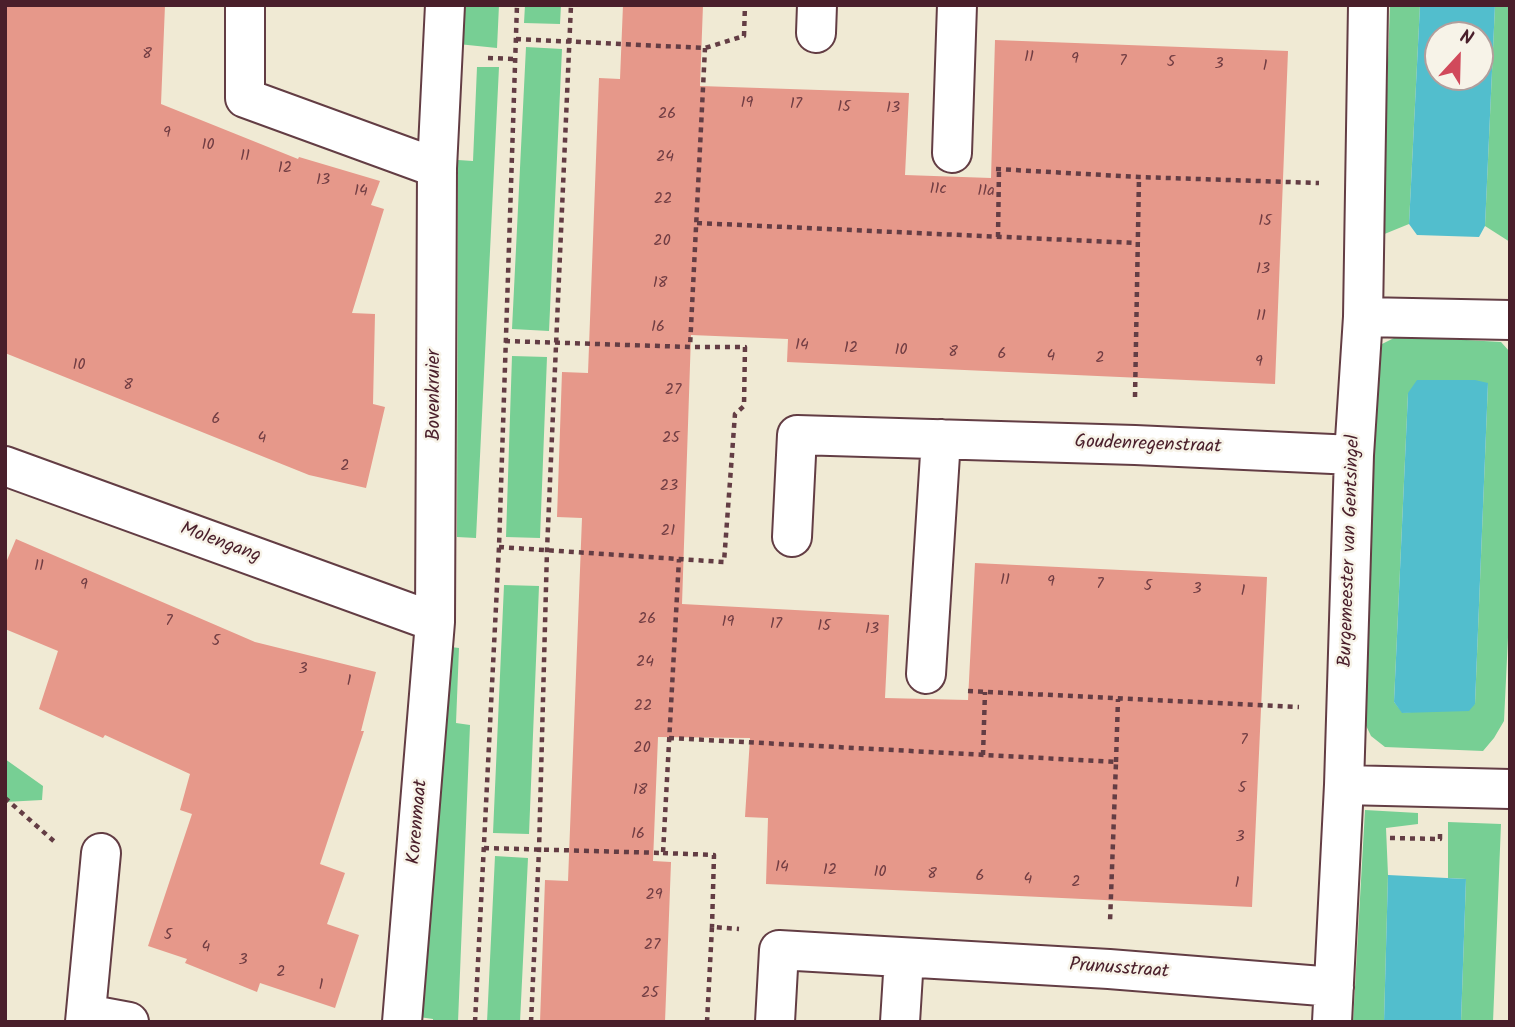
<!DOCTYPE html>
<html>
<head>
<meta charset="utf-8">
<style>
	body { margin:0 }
	#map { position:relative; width:1515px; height:1027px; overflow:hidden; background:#f0ead4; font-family:Kalam,sans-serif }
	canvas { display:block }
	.frame { position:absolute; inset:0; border:7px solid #4a1f2b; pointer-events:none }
	.north { position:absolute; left:1424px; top:21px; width:70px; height:70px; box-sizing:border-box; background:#f7f3e8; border:2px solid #b29e9c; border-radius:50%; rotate:22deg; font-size:19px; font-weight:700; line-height:28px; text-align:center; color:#4a1f2b }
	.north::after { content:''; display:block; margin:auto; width:24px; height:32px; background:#d1495b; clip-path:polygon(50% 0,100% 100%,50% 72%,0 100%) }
</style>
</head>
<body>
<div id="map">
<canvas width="1515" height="1027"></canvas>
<div class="frame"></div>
<div class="north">N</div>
</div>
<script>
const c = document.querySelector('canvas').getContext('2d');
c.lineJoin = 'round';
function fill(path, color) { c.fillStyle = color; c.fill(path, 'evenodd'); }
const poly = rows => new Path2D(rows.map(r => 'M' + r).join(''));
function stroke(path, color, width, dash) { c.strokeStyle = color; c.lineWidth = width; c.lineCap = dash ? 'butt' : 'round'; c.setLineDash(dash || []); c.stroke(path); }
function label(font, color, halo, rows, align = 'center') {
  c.font = font + ' Kalam,sans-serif'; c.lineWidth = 5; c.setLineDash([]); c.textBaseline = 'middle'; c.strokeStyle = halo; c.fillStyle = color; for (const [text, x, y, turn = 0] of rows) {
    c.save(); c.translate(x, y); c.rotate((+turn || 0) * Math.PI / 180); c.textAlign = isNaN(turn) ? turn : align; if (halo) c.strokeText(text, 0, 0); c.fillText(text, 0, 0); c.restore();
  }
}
fill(poly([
	[461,5,499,5,497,48,458,44],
	[525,5,561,5,560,24,524,23],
	[1390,5,1420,5,1409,224,1382,235],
	[1495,5,1510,5,1510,242,1485,226],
	[526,47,562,49,549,331,512,329],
	[477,67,499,67,476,538,457,537,458,160,473,161],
	[1398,336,1501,342,1510,352,1510,596,1504,721,1494,738,1483,751,1385,747,1371,736,1360,713,1375,357,1382,344],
	[1488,383,1475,704,1403,713,1394,702,1408,393],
	[512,356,547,357,540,538,506,537],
	[504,585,539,586,529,834,493,833],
	[451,647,459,648,456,723,470,725,458,1022,433,1022,433,1019,419,1017],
	[5,759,43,786,42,800,5,802],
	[1365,810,1418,813,1418,824,1386,828,1388,875,1384,1022,1353,1022],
	[1448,822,1501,824,1493,1022,1461,1022,1466,879,1448,878],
	[495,856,528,858,520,1022,487,1022]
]), '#77cf94');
fill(poly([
	[1420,5,1495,5,1485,226,1479,237,1417,235,1409,224],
	[1438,35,1480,35,1480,77,1438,77],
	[1417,380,1475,380,1488,383,1475,704,1469,711,1402,713,1394,702,1408,393],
	[1388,875,1466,879,1461,1022,1384,1022]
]), '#52becd');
fill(poly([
	[5,5,165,5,161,104,298,159,299,157,380,181,371,205,384,209,352,313,375,314,373,404,385,407,366,488,309,475,5,353],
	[623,5,703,5,700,86,909,93,905,175,991,178,995,40,1288,51,1275,384,787,362,788,339,691,335,682,604,889,615,885,698,968,700,975,563,1267,577,1252,907,766,884,768,818,745,817,750,738,658,737,653,861,671,862,665,1022,540,1022,545,880,568,881,582,518,557,517,562,372,588,373,599,78,620,79],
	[16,539,255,642,376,672,361,731,364,731,320,864,345,873,327,924,359,935,335,1008,260,983,257,992,185,963,187,959,148,946,192,814,180,810,190,774,105,735,103,738,39,709,58,651,5,629,5,565]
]), '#e6988a');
const street = poly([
	[245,5,245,98,437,168],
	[816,33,817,5],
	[952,153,957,5],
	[1363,317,1510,320],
	[5,466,435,622],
	[792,537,797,435,1135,445,1354,455],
	[926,674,941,439],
	[1344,785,1510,789],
	[86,1014,129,1022],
	[85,1022,101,853],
	[402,1022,435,622,437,168,445,5],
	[775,1022,779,950,1109,969,1334,987],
	[900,1022,904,958],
	[1332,1022,1344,785,1354,455,1363,317,1368,5]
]);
stroke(street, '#633d44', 42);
stroke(poly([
	[516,39,705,48,744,36,745,5],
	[488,58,515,59],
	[996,169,1139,177,1319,183],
	[697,223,1136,243],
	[998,237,999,169],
	[505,341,690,347,705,48],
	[1135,397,1139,177],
	[499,547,724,562,735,414,744,406,745,347,690,347],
	[968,691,1299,707],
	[669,738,1116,762,1110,922],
	[983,755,985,692],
	[1116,762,1118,699],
	[5,798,56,843],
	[1390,838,1440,839,1440,834],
	[484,848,663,853,679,559],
	[663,853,714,855,712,927],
	[475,1022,499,547,517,5],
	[531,1022,539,850,547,550,571,5],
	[707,1022,712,927,739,929]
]), '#633d44', 4.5, [5, 5]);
stroke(street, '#fff', 38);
label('16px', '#713d43', null, [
	["8",147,55],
	["11",1029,58],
	["9",1075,60],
	["7",1123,62],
	["5",1171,63],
	["3",1219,65],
	["1",1265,67],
	["19",747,104],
	["17",796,105],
	["15",844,108],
	["13",893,109],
	["26",667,115],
	["9",167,134],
	["10",208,146],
	["11",245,157],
	["24",665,158],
	["12",285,169],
	["13",323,181],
	["11c",938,190],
	["14",361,192],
	["11a",986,192],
	["22",663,200],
	["15",1265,222],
	["20",662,242],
	["13",1263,270],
	["18",660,284],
	["11",1261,317],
	["16",658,328],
	["14",802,346],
	["12",851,349],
	["10",901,351],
	["8",953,353],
	["6",1002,355],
	["4",1051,357],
	["2",1100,359],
	["9",1259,363],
	["10",79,366],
	["8",128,386],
	["27",673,391],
	["6",216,420],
	["4",262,439],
	["25",671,439],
	["2",345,467],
	["23",669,487],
	["21",668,532],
	["11",39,567],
	["11",1005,581],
	["9",1051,583],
	["7",1100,585],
	["9",84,586],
	["5",1148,587],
	["3",1197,590],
	["1",1243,592],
	["26",647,620],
	["7",169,622],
	["19",728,623],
	["17",776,625],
	["15",824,627],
	["13",872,630],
	["5",216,642],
	["24",645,663],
	["3",303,670],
	["1",349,682],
	["22",643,707],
	["7",1244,741],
	["20",642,749],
	["5",1242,789],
	["18",640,791],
	["16",638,835],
	["3",1240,838],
	["14",782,868],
	["12",830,871],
	["10",880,873],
	["8",932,875],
	["6",980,877],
	["4",1028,880],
	["2",1076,883],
	["1",1237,884],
	["29",654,896],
	["5",168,936],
	["27",652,946],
	["4",206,948],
	["3",243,961],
	["2",281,973],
	["1",321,986],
	["25",650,994]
]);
label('19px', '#4a1f2b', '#f7f3e8', [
	["Bovenkruier",436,395,-90],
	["Goudenregenstraat",1148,446,2],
	["Molengang",220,544,20],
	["Burgemeester van Gentsingel",1351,551,-88],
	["Korenmaat",419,822,-85],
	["Prunusstraat",1119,970,4]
]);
</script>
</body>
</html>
